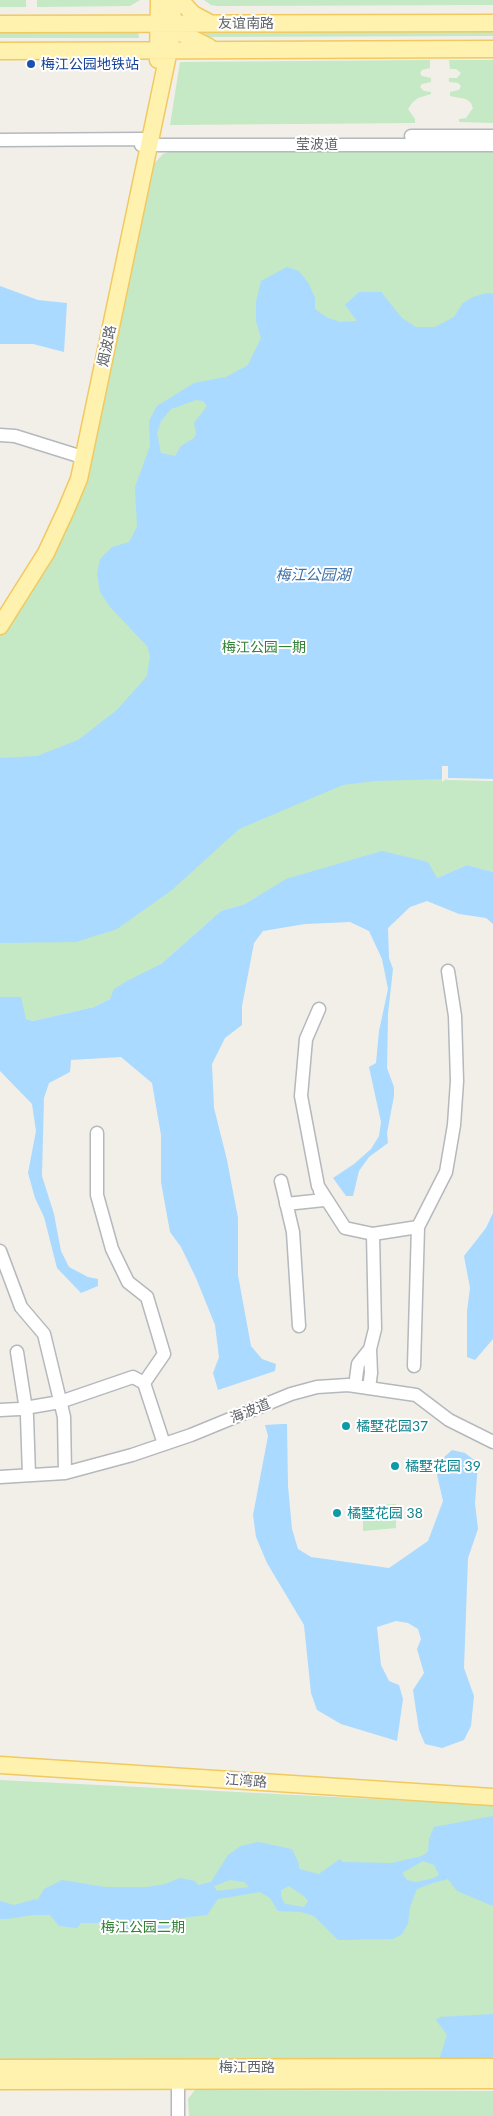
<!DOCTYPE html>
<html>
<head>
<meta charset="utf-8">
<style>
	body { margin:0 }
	canvas { display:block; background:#f1efe8 }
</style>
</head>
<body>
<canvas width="493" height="2116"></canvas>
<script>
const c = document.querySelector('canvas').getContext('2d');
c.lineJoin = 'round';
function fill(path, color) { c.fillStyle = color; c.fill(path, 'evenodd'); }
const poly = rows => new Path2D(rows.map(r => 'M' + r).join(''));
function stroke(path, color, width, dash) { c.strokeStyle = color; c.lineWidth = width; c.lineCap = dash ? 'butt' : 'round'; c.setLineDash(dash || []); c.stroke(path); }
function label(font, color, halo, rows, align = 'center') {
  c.font = font + ' Lato,"Noto Sans SC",sans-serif'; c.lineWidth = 4; c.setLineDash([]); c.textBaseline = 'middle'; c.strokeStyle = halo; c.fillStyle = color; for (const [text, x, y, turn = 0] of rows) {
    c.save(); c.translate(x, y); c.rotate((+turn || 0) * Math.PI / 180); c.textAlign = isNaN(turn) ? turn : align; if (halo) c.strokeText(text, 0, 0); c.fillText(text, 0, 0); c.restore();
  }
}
fill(poly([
	[0,0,26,0,26,7,0,7],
	[37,0,140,0,130,6,37,7],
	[204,0,493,0,493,5,217,6,211,5],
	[493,29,493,36,200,37,199,30],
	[138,30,139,38,0,38,0,31],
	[430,60,430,68,422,70,420,73,422,76,431,78,431,82,422,84,420,87,424,91,431,92,431,94,418,98,412,103,408,109,415,119,415,123,170,125,180,62],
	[449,60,493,60,493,123,459,122,459,119,466,118,473,108,471,103,466,99,450,96,450,92,459,90,461,86,458,83,449,82,449,78,457,78,461,73,456,69,450,69],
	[177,149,493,150,493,872,467,865,437,878,258,896,245,904,221,911,161,964,110,999,94,1007,33,1021,26,1019,0,997,0,635,15,617,57,551,83,489,150,168,163,154],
	[396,1504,396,1528,363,1531,363,1506],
	[0,1780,493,1805,493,2068,0,2065],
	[195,2090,493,2091,493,2116,189,2116,188,2099]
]), '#c5e8c5');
fill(poly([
	[287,267,299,271,309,284,315,298,315,309,326,317,340,322,357,321,345,305,359,292,381,292,402,318,416,327,435,327,454,317,463,303,473,297,487,293,493,294,493,779,447,778,447,766,443,766,442,779,374,781,343,785,239,829,172,890,117,929,76,942,0,943,0,758,37,756,78,740,117,710,147,676,150,656,147,646,111,608,100,592,97,573,100,559,112,547,129,542,137,527,135,487,150,446,149,421,157,406,194,383,226,377,248,365,261,338,256,321,256,302,261,281],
	[196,400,203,401,207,406,194,423,196,434,194,438,181,446,175,456,161,453,157,433,161,421,171,409],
	[0,286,38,300,67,303,64,352,33,344,0,344],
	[382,851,428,862,437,878,467,865,493,872,493,924,486,918,459,914,427,901,410,907,388,928,389,958,393,969,388,1014,387,1068,394,1087,394,1096,387,1133,388,1143,369,1157,359,1171,353,1196,346,1196,333,1178,354,1164,371,1149,379,1136,381,1122,369,1067,376,1063,379,1031,388,989,382,959,369,931,350,922,305,924,263,931,254,943,242,1006,242,1025,225,1038,212,1064,214,1108,227,1160,238,1218,238,1275,251,1346,262,1359,276,1364,275,1371,218,1390,213,1373,219,1357,215,1325,196,1278,181,1247,170,1232,161,1182,161,1135,152,1083,121,1057,71,1060,70,1072,49,1083,44,1098,42,1176,54,1214,61,1251,69,1267,88,1277,98,1279,98,1286,81,1293,57,1268,44,1217,35,1198,28,1173,36,1131,32,1104,0,1071,0,997,21,997,26,1019,33,1021,94,1007,110,999,114,989,127,981,161,964,221,911,245,904,286,879],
	[493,1213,493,1339,475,1360,467,1357,467,1311,470,1288,464,1256,486,1228],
	[282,1424,287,1424,288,1486,292,1529,298,1549,311,1557,389,1568,428,1541,443,1501,437,1475,441,1460,452,1450,465,1453,478,1463,475,1503,478,1529,468,1558,464,1668,474,1696,471,1726,464,1740,442,1748,425,1744,419,1730,413,1690,424,1673,417,1649,421,1639,418,1629,408,1623,396,1621,377,1627,381,1665,389,1681,399,1685,403,1699,397,1741,341,1724,317,1710,311,1693,304,1625,267,1563,256,1537,253,1515,268,1436,265,1425],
	[493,1816,493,1906,457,1891,448,1879,433,1883,417,1889,410,1907,408,1924,402,1934,393,1939,338,1940,314,1916,301,1912,278,1911,270,1898,260,1892,218,1899,207,1915,181,1918,172,1926,156,1931,107,1927,105,1923,81,1923,77,1928,59,1926,50,1915,33,1915,7,1919,0,1919,0,1901,14,1905,36,1899,37,1901,44,1889,62,1880,105,1887,147,1887,165,1884,180,1878,195,1881,198,1885,211,1882,228,1855,241,1846,258,1842,292,1849,299,1864,299,1869,319,1874,340,1859,343,1862,392,1863,422,1856,428,1852,429,1839,434,1827],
	[423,1861,434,1865,439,1875,434,1878,416,1882,407,1880,402,1873],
	[230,1880,244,1882,249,1887,217,1891,214,1886],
	[289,1886,304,1896,308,1901,304,1907,285,1904,281,1896,281,1890],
	[493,2014,493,2061,439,2060,447,2035,436,2020,440,2017]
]), '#aadaff');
fill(poly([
	[442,766,448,766,448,778,493,779,493,781,447,780,445,779,445,768,445,780,442,782]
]), '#f1efe8');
const minor = poly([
	[411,136,493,136],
	[0,140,142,139],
	[141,145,493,145],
	[0,435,15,436,79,456],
	[319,1009,306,1039,301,1096,318,1186,345,1228,373,1234,375,1329,370,1349,358,1364,355,1386],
	[97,1133,97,1195,112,1249,128,1282,147,1297,164,1354,144,1383,164,1444],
	[281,1181,293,1232,299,1326],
	[286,1204,324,1200,320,1191],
	[373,1234,418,1227,446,1172,454,1125,457,1081,455,1016,448,971],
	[0,1251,21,1307,44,1334,64,1417,65,1473],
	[17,1352,27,1416,29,1475],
	[414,1366,418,1227],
	[369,1388,371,1373,370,1349],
	[0,1410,19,1409,60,1402,133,1377,144,1383],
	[0,1477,65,1473,132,1455,191,1435,291,1394,317,1387,348,1385,416,1395,449,1420,493,1442],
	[178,2081,178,2116]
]);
const major = poly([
	[180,0,193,14,208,22],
	[168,19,173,26,183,34,209,47],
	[0,24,493,23],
	[0,51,493,49],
	[158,60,159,0],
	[0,626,46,553,66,510,79,479,169,50,173,26,172,0],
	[0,1765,493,1797],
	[0,2068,493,2067],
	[0,2081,493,2080]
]);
stroke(minor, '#b5b8bc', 15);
stroke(major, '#f2c960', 19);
stroke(minor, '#fff', 12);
stroke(major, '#fff2af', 16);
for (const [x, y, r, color] of [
	[31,64,5,"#1a4fb4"],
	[346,1426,5,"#0f9aa8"],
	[395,1466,5,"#0f9aa8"],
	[337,1513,5,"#0f9aa8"]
]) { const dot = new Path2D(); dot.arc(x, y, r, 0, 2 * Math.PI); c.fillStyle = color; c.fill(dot); stroke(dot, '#fff', 2); }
label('14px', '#5f6368', '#fff', [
	["友谊南路",246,23],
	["莹波道",317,144],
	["烟波路",107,346,-78],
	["海波道",250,1411,-22],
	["江湾路",246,1781,4],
	["梅江西路",247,2067]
]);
label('14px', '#164399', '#fff', [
	["梅江公园地铁站",41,64]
], 'left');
label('14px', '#348238', '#fff', [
	["梅江公园一期",264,647],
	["梅江公园二期",143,1927]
]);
label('14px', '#0d838f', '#fff', [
	["橘墅花园37",356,1426],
	["橘墅花园 39",405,1466],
	["橘墅花园 38",347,1513]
], 'left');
label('italic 15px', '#4174aa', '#fff', [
	["梅江公园湖",313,575]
]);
</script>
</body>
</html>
